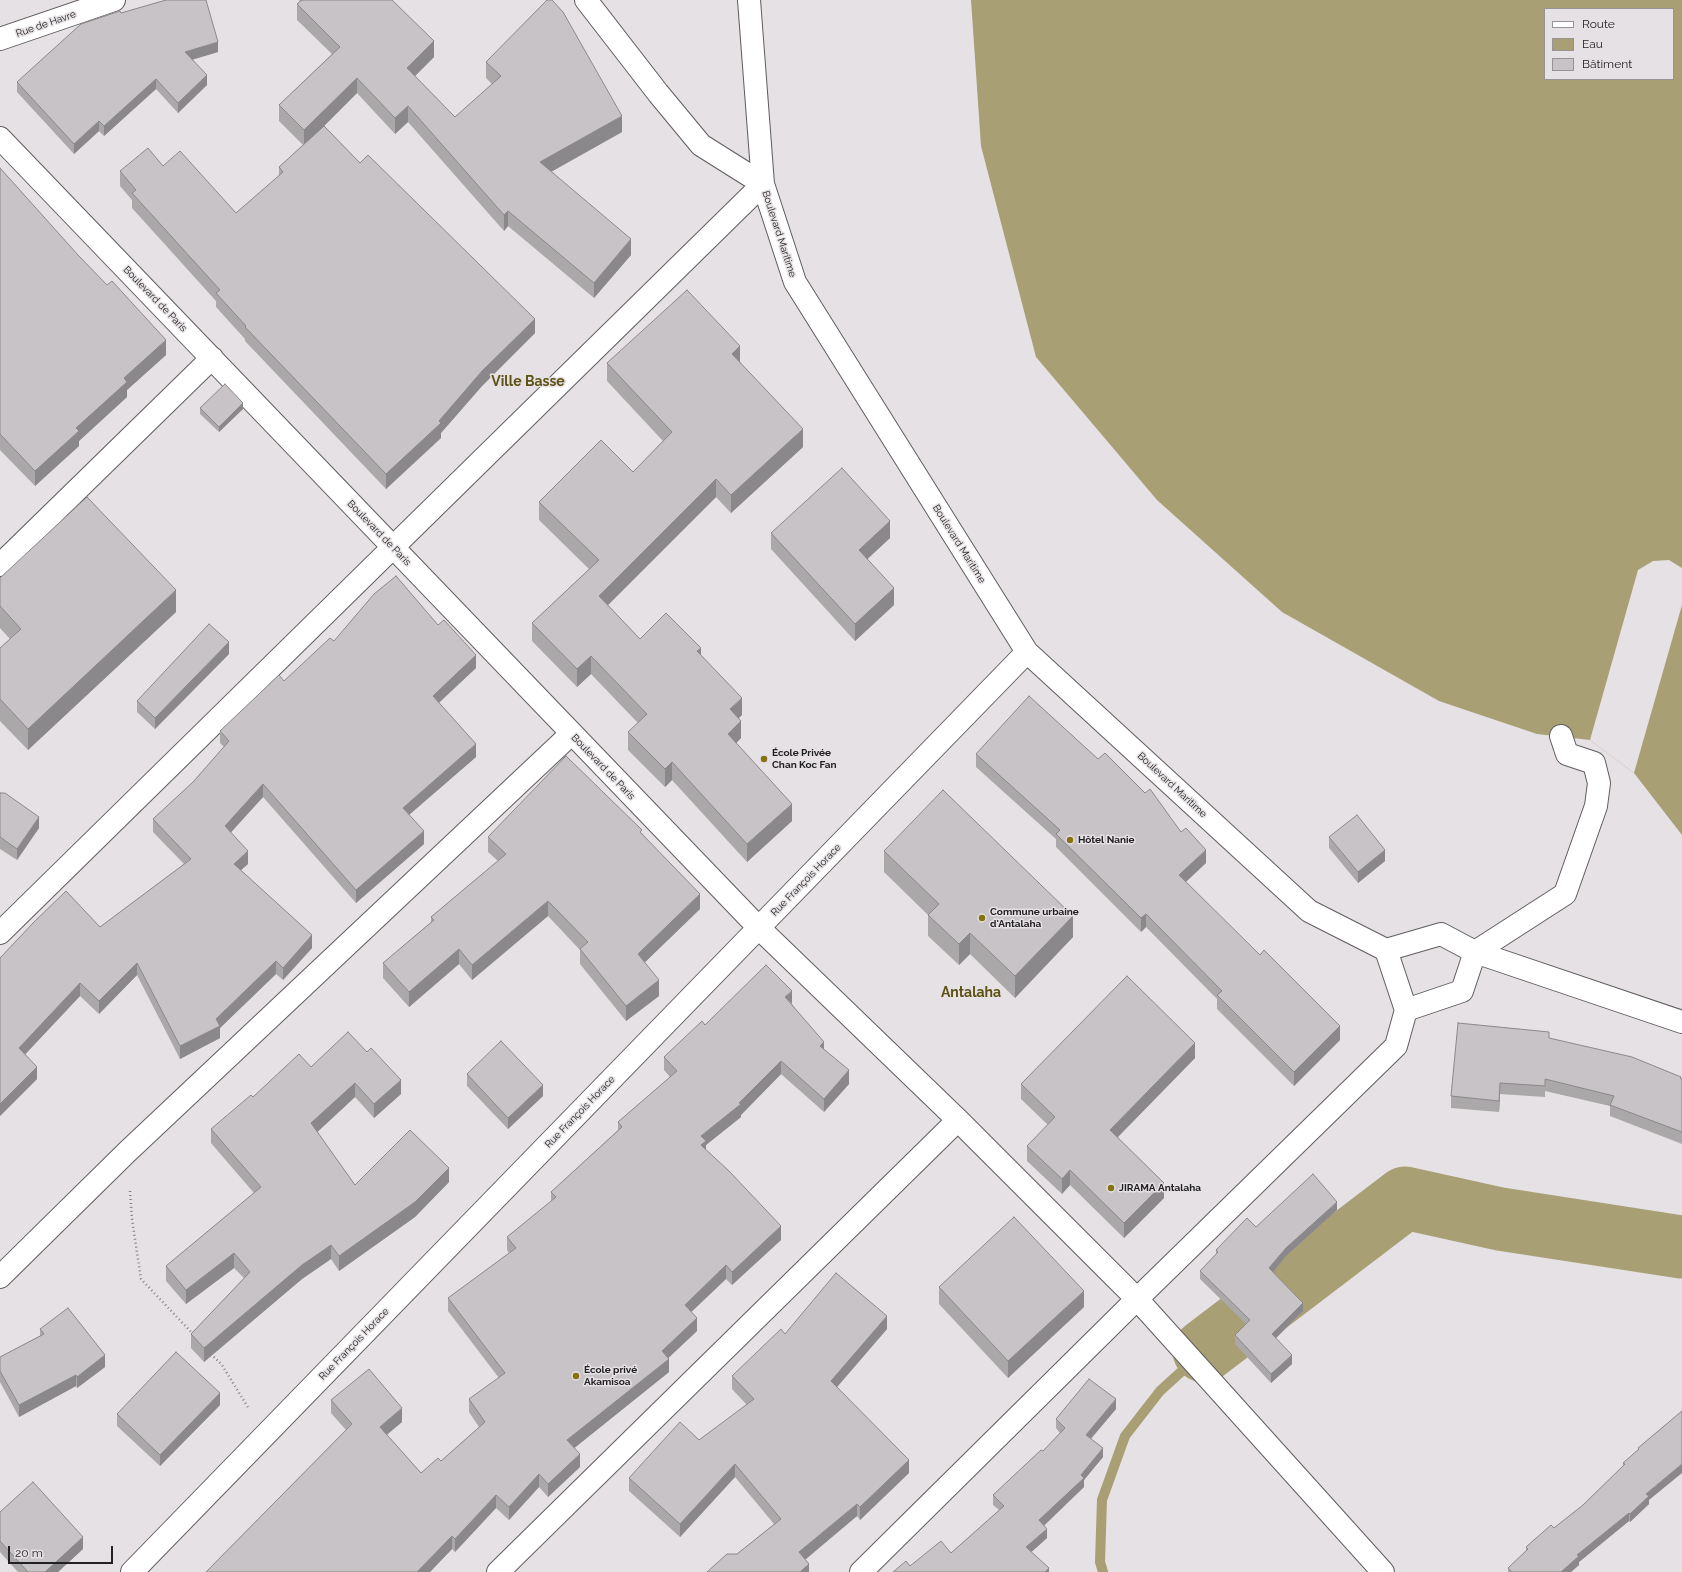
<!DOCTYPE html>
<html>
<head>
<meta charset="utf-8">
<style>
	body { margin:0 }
	#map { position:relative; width:1682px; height:1572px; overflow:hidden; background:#e5e1e4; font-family:Raleway,sans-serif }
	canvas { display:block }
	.legend { position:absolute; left:1544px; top:8px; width:130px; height:72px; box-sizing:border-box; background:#e5e1e4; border:1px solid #979496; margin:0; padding:5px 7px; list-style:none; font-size:12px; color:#222122 }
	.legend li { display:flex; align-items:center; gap:8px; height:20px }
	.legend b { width:20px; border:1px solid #979496 }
	.scale { position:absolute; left:8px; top:1546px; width:105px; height:18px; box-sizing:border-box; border:2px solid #222122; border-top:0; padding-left:5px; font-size:12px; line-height:14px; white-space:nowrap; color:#222122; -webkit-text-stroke:3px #e5e1e4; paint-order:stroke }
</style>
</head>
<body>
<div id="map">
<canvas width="1682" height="1572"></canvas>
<ul class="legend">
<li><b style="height:5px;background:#fff"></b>Route</li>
<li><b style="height:11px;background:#a89f74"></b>Eau</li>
<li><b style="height:11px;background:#c7c3c6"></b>Bâtiment</li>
</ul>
<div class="scale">20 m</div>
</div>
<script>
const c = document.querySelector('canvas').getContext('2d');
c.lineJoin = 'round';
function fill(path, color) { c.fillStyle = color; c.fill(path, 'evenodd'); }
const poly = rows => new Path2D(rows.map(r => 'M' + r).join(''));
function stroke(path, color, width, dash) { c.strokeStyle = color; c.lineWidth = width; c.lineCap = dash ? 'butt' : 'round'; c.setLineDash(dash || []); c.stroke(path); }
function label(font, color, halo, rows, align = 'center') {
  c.font = font + ' Raleway,sans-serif'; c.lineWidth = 3; c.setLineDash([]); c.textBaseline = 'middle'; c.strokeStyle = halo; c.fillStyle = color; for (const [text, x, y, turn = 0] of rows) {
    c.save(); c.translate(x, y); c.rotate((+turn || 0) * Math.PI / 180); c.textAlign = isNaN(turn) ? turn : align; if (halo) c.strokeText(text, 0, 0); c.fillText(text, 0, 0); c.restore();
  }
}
fill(poly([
	[971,0,1682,0,1682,835,1634,773,1590,740,1537,734,1439,701,1282,612,1157,500,1036,357,981,146],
	[1545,9,1673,9,1673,79,1545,79]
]), '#a89f74');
fill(poly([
	[1669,560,1682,568,1682,605,1634,773,1590,740,1638,570,1653,561]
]), '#e5e1e4');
stroke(poly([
	[1103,1572,1100,1562,1102,1500,1125,1436,1160,1391,1204,1351]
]), '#a89f74', 10);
stroke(poly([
	[1204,1351,1405,1198,1500,1219,1682,1247]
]), '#a89f74', 63);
const minor = poly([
	[749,0,763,184,795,282,1027,652,1309,911,1386,950],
	[0,39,114,0],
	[0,138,759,928,958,1120,1137,1299,1383,1572],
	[0,565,212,358],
	[0,933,763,184,701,145,658,93,586,0],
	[1386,950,1441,934,1475,952,1682,1022],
	[1406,1010,1462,991,1475,952,1565,894,1596,806,1599,783,1594,763,1567,754,1561,736],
	[0,1277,127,1152,571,734],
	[132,1572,1027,652],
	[498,1572,958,1120],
	[861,1572,1137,1299,1396,1046,1406,1010,1386,950]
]);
stroke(minor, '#605d5f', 24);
stroke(poly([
	[130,1191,132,1219,141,1279,193,1334],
	[211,1354,222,1365,249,1409]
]), '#848284', 2.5, [1, 3]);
stroke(minor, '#fff', 22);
fill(poly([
	[299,0,392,0,434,57,415,76,455,117,492,84,486,78,486,62,622,132,551,172,631,255,594,298,508,226,504,231,408,122,395,134,357,93,324,126,360,163,535,333,482,386,441,433,441,438,386,489,245,341,245,339,216,307,216,301,132,208,132,200,120,186,120,171,163,166,236,213,279,176,279,167,303,145,279,121,279,105,332,54,297,20,297,4,300,1],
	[121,13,218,52,193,59,207,85,178,113,156,89,104,136,99,131,74,154,17,92,17,82],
	[0,168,166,355,127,390,127,397,79,441,79,446,35,486,0,450],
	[740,362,803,447,731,513,716,497,608,605,640,639,701,655,742,715,739,718,741,738,736,743,792,821,747,862,672,780,665,787,628,750,628,732,638,723,591,674,577,687,532,641,532,623,589,569,539,520,539,502,633,472,663,441,607,381,607,363],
	[200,408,243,409,219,432,200,414],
	[771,533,890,538,867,559,894,605,855,641,771,549],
	[0,578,176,612,28,750,0,721,0,648,10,639,0,628],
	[334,641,476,668,439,703,476,757,409,815,424,844,356,903,263,797,230,833,248,864,241,870,312,948,283,980,276,974,220,1028,220,1038,180,1059,137,975,99,1014,80,996,25,1054,37,1079,0,1116,0,958,100,927,184,864,153,832,153,819,193,782,224,747,220,743,220,731,284,681],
	[229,654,155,729,137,712,137,701],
	[976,754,1098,759,1181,832,1206,863,1186,882,1340,1040,1294,1086,1217,1009,1217,999,1146,927,1141,932,1056,847,1056,839,976,767],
	[0,793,39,828,17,860,0,849],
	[642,833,700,909,644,963,659,996,626,1021,580,964,580,950,548,916,472,980,459,964,409,1007,383,978,383,963,431,922,431,917,498,861,488,852,488,837],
	[1329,837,1385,861,1358,883,1329,848],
	[884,851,1073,937,1015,998,970,954,959,965,928,936,928,915,884,872],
	[792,1004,849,1084,824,1112,781,1074,741,1115,741,1117,706,1145,706,1150,781,1240,732,1285,726,1279,691,1312,697,1331,668,1358,669,1372,574,1448,580,1467,548,1497,539,1487,509,1520,496,1508,455,1552,452,1549,430,1572,206,1572,346,1430,331,1413,331,1400,402,1422,387,1435,421,1473,441,1461,479,1427,469,1412,469,1399,499,1378,448,1311,448,1298,509,1253,507,1250,507,1237,551,1202,551,1192,618,1130,618,1122,670,1077,664,1070,664,1057,705,1025],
	[1549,1038,1682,1079,1682,1144,1610,1116,1610,1106,1545,1091,1545,1097,1500,1094,1499,1112,1451,1108,1451,1096],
	[1195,1058,1118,1137,1164,1198,1124,1238,1070,1185,1062,1194,1027,1161,1027,1146,1048,1125,1021,1099,1021,1084],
	[311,1067,401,1094,374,1118,355,1097,317,1132,355,1185,449,1182,415,1217,339,1271,331,1259,302,1279,204,1362,191,1348,191,1334,244,1278,234,1268,186,1304,166,1281,166,1266,254,1193,211,1143,211,1129,253,1097],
	[467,1074,543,1096,508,1129,467,1086],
	[1337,1210,1286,1256,1273,1272,1303,1311,1276,1338,1292,1364,1271,1383,1235,1344,1235,1335,1246,1324,1200,1279,1200,1271,1216,1254,1216,1250,1256,1227],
	[939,1287,1084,1307,1008,1378,939,1304],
	[40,1329,105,1367,77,1388,76,1386,19,1417,0,1382,0,1357,40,1336],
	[887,1329,837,1387,909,1473,860,1520,857,1516,805,1559,809,1572,737,1554,774,1524,735,1477,680,1537,629,1491,629,1478,699,1440,747,1405,732,1389,732,1376,785,1334],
	[220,1405,160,1466,117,1426,117,1414],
	[1116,1409,1091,1439,1103,1457,1084,1480,1084,1487,1044,1526,1047,1538,1031,1552,1049,1572,910,1566,951,1553,999,1510,993,1505,993,1495,1043,1451,1060,1433,1056,1428,1056,1419],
	[1682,1411,1649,1500,1649,1504,1630,1522,1629,1521,1579,1562,1579,1565,1571,1572,1508,1572,1508,1568,1526,1551,1526,1547,1554,1528,1583,1505,1623,1466,1623,1463,1638,1450,1638,1448],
	[0,1512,83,1549,58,1572,18,1572,0,1552]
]), '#aba8aa');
fill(poly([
	[434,41,434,57,407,84,407,68],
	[218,42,218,52,185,62,185,52],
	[207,75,207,85,178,113,178,103],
	[357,78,357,93,304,146,304,130],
	[156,79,156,89,104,136,104,126],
	[408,106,408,122,395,134,395,118],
	[622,116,622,132,540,178,540,162],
	[99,121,99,131,74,154,74,144],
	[508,211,508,226,504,231,504,215],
	[631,239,631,255,594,298,594,283],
	[535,319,535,333,482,386,441,433,441,438,386,489,386,474,439,421,482,371],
	[166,340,166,355,127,390,127,397,79,441,79,446,35,486,35,471,124,378],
	[740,346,740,364,732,354],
	[243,403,243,409,219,432,219,427],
	[803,429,803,447,731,513,731,495],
	[716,479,716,497,599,614,599,596],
	[890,521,890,538,859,567,859,550],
	[894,588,894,605,855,641,855,624],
	[176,590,176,612,28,750,28,729],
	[229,642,229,654,155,729,155,718],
	[701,648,701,666,697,651],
	[476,655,476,668,433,708,433,696],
	[591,656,591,674,577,687,577,669],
	[742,698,742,715,730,726,730,709],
	[741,721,741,738,728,752,728,734],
	[476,744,476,757,403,820,403,808],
	[672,762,672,780,665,787,665,769],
	[263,784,263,797,225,839,225,826],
	[792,804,792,821,747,862,747,844],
	[39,817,39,828,17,860,17,849],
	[424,831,424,844,356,903,356,890],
	[1206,850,1206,863,1179,888,1179,875],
	[1385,850,1385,861,1358,883,1358,872],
	[248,851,248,864,234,876,234,864],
	[700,894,700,909,638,969,638,954],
	[548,901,548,916,472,980,472,965],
	[1146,914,1146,927,1141,932,1141,918],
	[1073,916,1073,937,1015,998,1015,976],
	[970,933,970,954,959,965,959,944],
	[312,935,312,948,283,980,283,968],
	[459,949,459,964,409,1007,409,992],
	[276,961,276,974,220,1028,220,1038,180,1059,180,1046,216,1019],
	[137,963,137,975,99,1014,99,1001],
	[659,980,659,996,626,1021,626,1006],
	[80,983,80,996,19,1061,19,1048],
	[792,991,792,1004,785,997],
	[1340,1026,1340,1040,1294,1086,1294,1072],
	[824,1042,824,1056,820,1046],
	[1195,1043,1195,1058,1110,1145,1110,1130],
	[781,1061,781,1074,741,1115,741,1117,706,1145,706,1154,701,1149,701,1136,739,1103],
	[37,1067,37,1079,0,1116,0,1104],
	[849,1070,849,1084,824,1112,824,1099],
	[401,1080,401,1094,374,1118,374,1104],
	[355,1083,355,1097,311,1138,311,1123],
	[1500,1083,1500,1094,1499,1112,1499,1101],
	[543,1085,543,1096,508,1129,508,1118],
	[449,1168,449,1182,415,1217,339,1271,339,1256],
	[1070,1170,1070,1185,1062,1194,1062,1179],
	[1164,1183,1164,1198,1124,1238,1124,1223],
	[1337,1202,1337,1210,1286,1256,1269,1277,1269,1268,1286,1248],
	[781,1226,781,1240,732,1285,732,1272],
	[331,1245,331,1259,302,1279,204,1362,204,1348,302,1265],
	[234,1253,234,1268,186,1304,186,1290],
	[726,1265,726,1279,685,1318,685,1305],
	[1084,1291,1084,1307,1008,1378,1008,1361],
	[1303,1303,1303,1311,1272,1342,1272,1334],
	[887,1316,887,1329,831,1394,831,1381],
	[697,1318,697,1331,662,1364,662,1351],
	[105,1355,105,1367,77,1388,77,1377],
	[1292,1355,1292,1364,1271,1383,1271,1374],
	[669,1359,669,1372,567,1454,567,1440],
	[76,1375,76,1386,19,1417,19,1405],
	[220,1393,220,1405,160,1466,160,1455],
	[1116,1399,1116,1409,1086,1444,1086,1435],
	[402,1408,402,1422,380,1440,380,1427],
	[1103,1448,1103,1457,1084,1480,1084,1487,1039,1530,1039,1520,1081,1475],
	[580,1454,580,1467,548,1497,548,1484],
	[909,1460,909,1473,860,1520,860,1507],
	[735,1464,735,1477,680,1537,680,1524],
	[1682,1464,1682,1473,1649,1500,1649,1504,1630,1522,1630,1514,1646,1494],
	[539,1474,539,1487,509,1520,509,1507],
	[496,1495,496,1508,455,1552,455,1539],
	[857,1504,857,1516,799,1565,799,1552],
	[1629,1513,1629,1521,1579,1562,1579,1565,1571,1572,1561,1572,1577,1555],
	[1047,1529,1047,1538,1026,1557,1026,1547],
	[452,1536,452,1549,430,1572,417,1572],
	[83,1537,83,1549,58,1572,45,1572],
	[809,1564,809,1572,800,1572],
	[1049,1568,1049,1572,1045,1572]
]), '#8b888b');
const building = poly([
	[166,0,206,0,218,42,185,52,207,75,178,103,156,79,104,126,99,121,74,144,17,82,81,24,120,11,121,13,166,0],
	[302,0,392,0,434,41,407,68,455,117,501,76,486,62,547,0,552,0,563,12,622,116,540,162,631,239,594,283,508,211,504,215,408,106,395,118,357,78,304,130,279,105,340,47,297,4,302,0],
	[324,126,360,163,368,155,535,319,482,371,439,421,441,423,386,474,245,327,246,326,216,293,220,290,132,193,136,190,120,171,148,148,163,166,180,151,236,213,283,172,279,167,324,126],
	[0,168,78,255,107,285,112,281,166,340,124,378,127,382,76,428,79,431,35,471,0,434,0,168],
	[687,290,740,346,732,354,803,429,731,495,716,479,599,596,640,639,666,613,701,648,697,651,742,698,730,709,741,721,728,734,792,804,747,844,672,762,665,769,628,732,647,714,591,656,577,669,532,623,599,560,539,502,601,440,633,472,672,432,607,363,687,290],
	[225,384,243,403,219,427,200,408,225,384],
	[842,468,890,521,859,550,894,588,855,624,771,533,842,468],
	[87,497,176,590,28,729,0,699,0,648,21,629,0,606,0,578,87,497],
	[396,576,438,625,444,620,476,655,433,696,476,744,403,808,424,831,356,890,263,784,225,826,248,851,234,864,312,935,283,968,276,961,216,1019,220,1026,180,1046,137,963,99,1001,80,983,19,1048,37,1067,0,1104,0,958,34,922,66,891,100,927,191,859,153,819,193,782,229,741,220,731,279,675,284,681,330,638,334,641,374,594,396,576],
	[209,624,229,642,155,718,137,701,209,624],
	[1029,696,1098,759,1105,753,1145,793,1150,789,1181,832,1186,828,1206,850,1179,875,1260,955,1264,950,1340,1026,1294,1072,1217,995,1222,991,1146,914,1141,918,1056,834,1060,830,976,754,1029,696],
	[566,756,642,830,640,832,700,894,638,954,659,980,626,1006,580,949,588,942,548,901,472,965,459,949,409,992,383,963,434,920,431,917,506,854,488,837,566,756],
	[943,790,1073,916,1015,976,970,933,959,944,928,915,939,904,884,851,943,790],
	[0,793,5,793,39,817,17,849,0,837,0,793],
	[1357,815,1385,850,1358,872,1329,837,1357,815],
	[766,965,792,991,785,997,824,1042,820,1046,849,1070,824,1099,781,1061,739,1103,741,1104,701,1136,706,1141,701,1145,729,1171,781,1226,732,1272,726,1265,685,1305,697,1318,662,1351,669,1359,567,1440,580,1454,548,1484,539,1474,509,1507,496,1495,455,1539,452,1536,417,1572,206,1572,352,1424,331,1400,369,1369,402,1408,380,1427,421,1473,438,1458,441,1461,485,1422,469,1399,505,1373,448,1298,516,1248,507,1237,556,1197,551,1192,622,1127,618,1122,677,1071,664,1057,702,1021,705,1025,766,965],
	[1127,976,1195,1043,1110,1130,1164,1183,1124,1223,1070,1170,1062,1179,1027,1146,1055,1117,1021,1084,1127,976],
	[1458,1023,1549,1032,1549,1038,1632,1057,1681,1077,1680,1078,1682,1079,1682,1132,1610,1105,1614,1096,1545,1079,1545,1086,1500,1083,1499,1101,1451,1096,1458,1023],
	[348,1032,367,1052,371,1048,401,1080,374,1104,355,1083,311,1123,355,1185,410,1130,449,1168,415,1202,339,1256,331,1245,302,1265,204,1348,191,1334,250,1272,234,1253,186,1290,166,1266,261,1187,211,1129,251,1095,253,1097,299,1054,311,1067,348,1032],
	[501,1041,543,1085,508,1118,467,1074,501,1041],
	[1313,1174,1337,1202,1286,1248,1269,1268,1303,1303,1272,1334,1292,1355,1271,1374,1235,1335,1250,1320,1200,1271,1218,1252,1216,1250,1247,1218,1256,1227,1313,1174],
	[1014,1217,1084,1291,1008,1361,939,1287,1014,1217],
	[836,1273,887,1316,831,1381,909,1460,860,1507,857,1504,799,1552,809,1564,800,1572,707,1572,727,1554,737,1554,781,1519,735,1464,680,1524,629,1478,680,1422,699,1440,754,1399,732,1376,781,1329,785,1334,836,1273],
	[68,1308,105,1355,77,1377,76,1375,19,1405,0,1371,0,1357,44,1334,40,1329,68,1308],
	[176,1352,220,1393,160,1455,117,1414,176,1352],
	[1089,1379,1116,1399,1086,1435,1103,1448,1081,1475,1084,1478,1039,1520,1047,1529,1026,1547,1049,1568,1045,1572,893,1572,906,1561,910,1566,941,1541,951,1553,1004,1506,993,1495,1041,1450,1043,1451,1065,1428,1056,1419,1089,1379],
	[1682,1411,1682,1464,1646,1494,1649,1496,1630,1514,1629,1513,1577,1555,1579,1556,1561,1572,1511,1572,1511,1571,1508,1568,1528,1549,1526,1547,1551,1525,1554,1528,1583,1505,1625,1464,1623,1463,1639,1449,1638,1448,1682,1411],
	[33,1482,83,1537,45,1572,28,1572,0,1541,0,1512,33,1482]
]);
fill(building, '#c7c3c6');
stroke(building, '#8b888b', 1);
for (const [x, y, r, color] of [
	[764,759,4,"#847213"],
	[1070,840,4,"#847213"],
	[982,918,4,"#847213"],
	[1111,1188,4,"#847213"],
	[576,1376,4,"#847213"]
]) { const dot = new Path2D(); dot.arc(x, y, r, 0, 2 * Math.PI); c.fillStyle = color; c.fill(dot); stroke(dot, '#e5e1e4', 1.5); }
label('10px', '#222122', '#e5e1e4', [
	["Rue de Havre",46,24,-19],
	["Boulevard Maritime",779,234,72],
	["Boulevard de Paris",155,299,46],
	["Boulevard de Paris",379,533,46],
	["Boulevard Maritime",959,544,58],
	["Boulevard de Paris",603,767,46],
	["Boulevard Maritime",1172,785,43],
	["Rue François Horace",806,880,-46],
	["Rue François Horace",580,1112,-46],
	["Rue François Horace",354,1344,-46]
]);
label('bold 10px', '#222122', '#e5e1e4', [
	["École Privée",772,753],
	["Chan Koc Fan",772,765],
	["Hôtel Nanie",1078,840],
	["Commune urbaine",990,912],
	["d'Antalaha",990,924],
	["JIRAMA Antalaha",1119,1188],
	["École privé",584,1370],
	["Akamisoa",584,1382]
], 'left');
label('bold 14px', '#5d5113', '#e5e1e4', [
	["Ville Basse",528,382],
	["Antalaha",971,993]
]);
</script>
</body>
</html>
